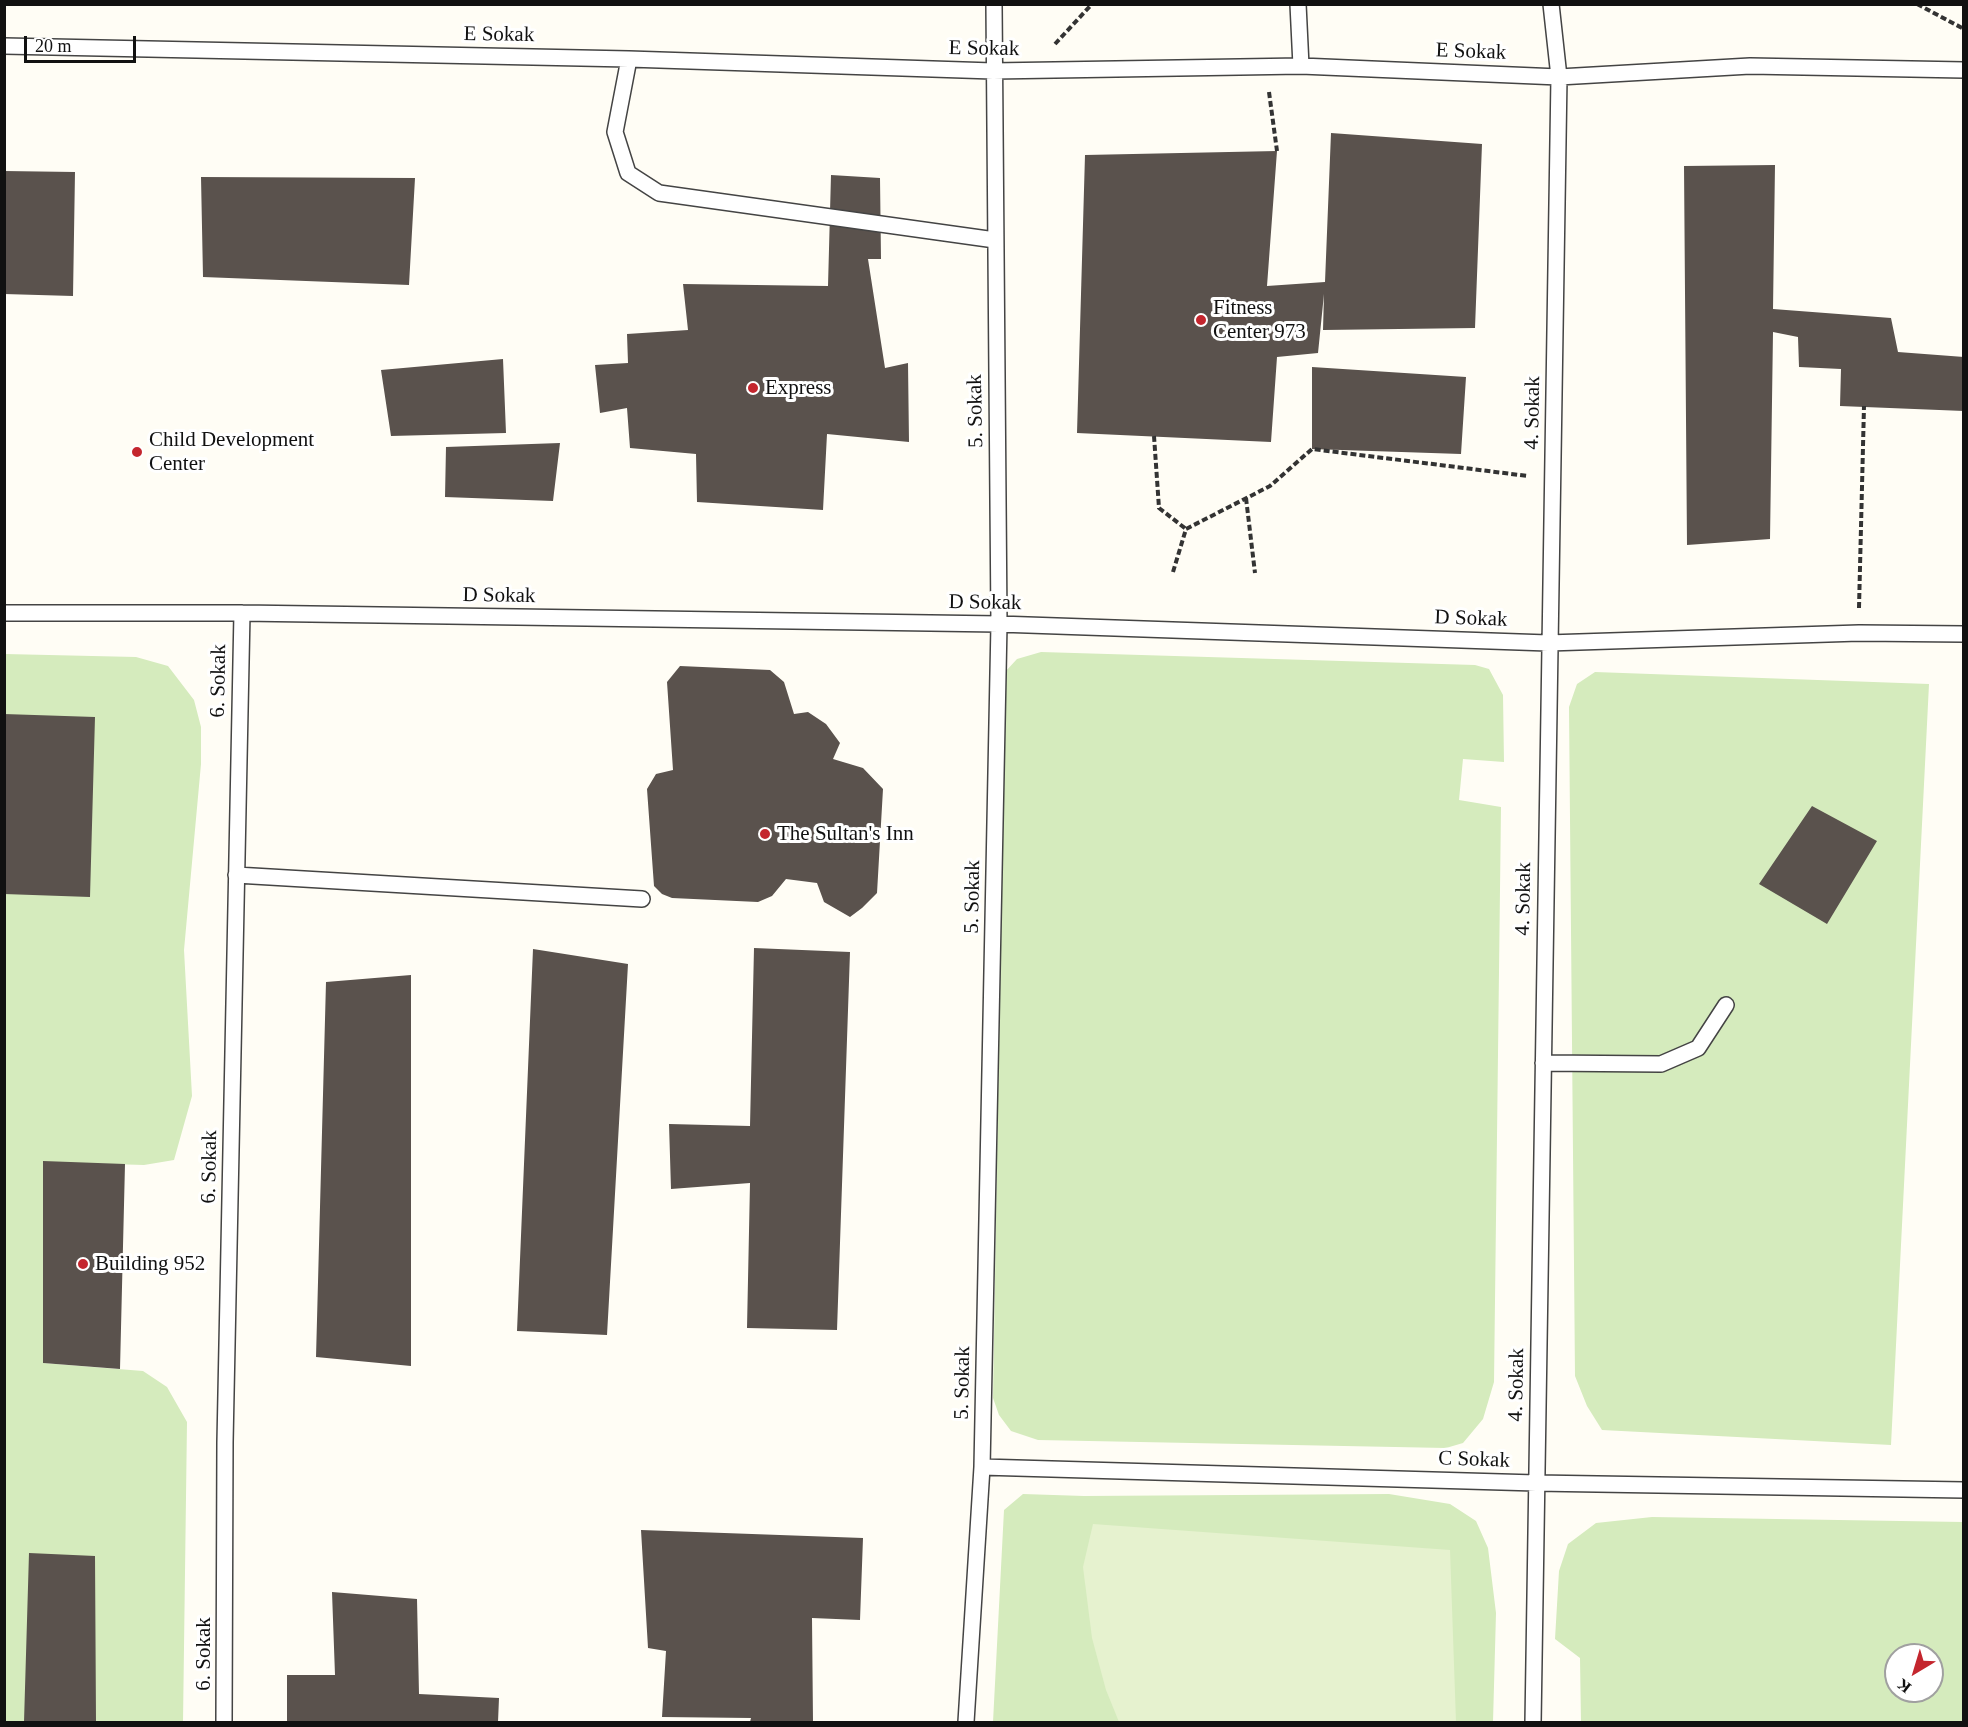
<!DOCTYPE html>
<html>
<head>
<meta charset="utf-8">
<style>
	body { margin:0 }
	#map { position:relative; width:1968px; height:1727px; overflow:hidden; background:#fffdf5; font-family:"Times New Roman",serif }
	canvas { display:block }
	.frame { position:absolute; inset:0; border:6px solid #111; pointer-events:none }
	.north { position:absolute; left:1884px; top:1643px; width:60px; height:60px; box-sizing:border-box; background:#fff; border:2px solid #a0a0a0; border-radius:50%; rotate:218deg; font-size:16px; font-weight:700; line-height:24px; text-align:center; color:#111 }
	.north::after { content:''; display:block; margin:auto; width:21px; height:27px; background:#c4262e; clip-path:polygon(50% 0,100% 100%,50% 72%,0 100%) }
	.scale { position:absolute; left:24px; top:36px; width:112px; height:27px; box-sizing:border-box; border:3px solid #111; border-top:0; padding-left:8px; font-size:18px; line-height:21px; white-space:nowrap; color:#111; -webkit-text-stroke:4px #fff; paint-order:stroke }
</style>
</head>
<body>
<div id="map">
<canvas width="1968" height="1727"></canvas>
<div class="frame"></div>
<div class="north">K</div>
<div class="scale">20 m</div>
</div>
<script>
const c = document.querySelector('canvas').getContext('2d');
c.lineJoin = 'round';
function fill(path, color) { c.fillStyle = color; c.fill(path, 'evenodd'); }
const poly = rows => new Path2D(rows.map(r => 'M' + r).join(''));
function stroke(path, color, width, dash) { c.strokeStyle = color; c.lineWidth = width; c.lineCap = dash ? 'butt' : 'round'; c.setLineDash(dash || []); c.stroke(path); }
function label(font, color, halo, rows, align = 'center') {
  c.font = font + ' "Times New Roman",serif'; c.lineWidth = 6; c.setLineDash([]); c.textBaseline = 'middle'; c.strokeStyle = halo; c.fillStyle = color; for (const [text, x, y, turn = 0] of rows) {
    c.save(); c.translate(x, y); c.rotate((+turn || 0) * Math.PI / 180); c.textAlign = isNaN(turn) ? turn : align; if (halo) c.strokeText(text, 0, 0); c.fillText(text, 0, 0); c.restore();
  }
}
fill(poly([
	[1041,652,1475,665,1489,669,1503,695,1504,762,1463,759,1459,800,1501,807,1494,1382,1483,1419,1463,1443,1446,1448,1038,1440,1011,1431,999,1415,993,1398,1005,672,1017,659],
	[5,654,136,657,168,666,194,700,201,727,201,764,184,950,192,1096,174,1160,144,1165,43,1162,43,1363,143,1371,167,1387,187,1422,183,1722,5,1722],
	[1595,672,1929,684,1891,1445,1602,1430,1587,1406,1575,1376,1569,707,1577,684],
	[1023,1494,1084,1496,1389,1494,1450,1504,1476,1521,1488,1548,1496,1613,1493,1722,993,1722,1004,1510],
	[1652,1517,1963,1522,1963,1722,1581,1722,1580,1658,1555,1639,1559,1571,1568,1544,1596,1523],
	[1896,1655,1932,1655,1932,1691,1896,1691]
]), '#d5ebbd');
fill(poly([
	[1093,1524,1450,1550,1456,1722,1119,1722,1106,1690,1092,1638,1083,1567]
]), '#e6f2cf');
fill(poly([
	[1331,133,1482,144,1475,328,1323,330,1324,294,1318,353,1277,357,1271,442,1077,433,1085,155,1277,151,1267,286,1325,282],
	[1775,165,1773,309,1891,318,1898,352,1964,357,1964,411,1840,406,1841,369,1799,367,1798,337,1773,332,1770,539,1687,545,1684,166],
	[4,171,75,172,73,296,4,294],
	[831,175,880,178,881,259,868,259,885,368,908,363,909,442,827,434,823,510,697,502,696,454,630,448,627,408,600,413,595,365,628,363,627,334,688,330,683,284,828,286],
	[201,177,415,178,409,285,203,277],
	[503,359,506,433,391,436,381,370],
	[1312,367,1466,377,1461,454,1312,449],
	[560,443,553,501,445,497,446,447],
	[680,666,770,670,784,682,794,714,808,712,826,724,840,743,833,759,863,768,883,789,877,893,862,908,850,917,824,902,817,883,786,879,772,896,758,902,672,898,662,894,654,886,647,789,656,774,673,770,667,682],
	[4,714,95,717,90,897,4,894],
	[1812,806,1877,841,1827,924,1759,884],
	[754,948,850,952,837,1330,747,1328,750,1183,671,1189,669,1124,750,1126],
	[533,949,628,964,607,1335,517,1331],
	[411,975,411,1366,316,1357,326,982],
	[43,1161,125,1164,120,1369,43,1363],
	[641,1530,863,1538,860,1620,812,1618,813,1722,750,1722,751,1718,662,1717,666,1651,648,1648],
	[29,1553,95,1556,96,1722,24,1722],
	[332,1592,417,1599,419,1694,499,1698,498,1722,287,1722,287,1675,335,1675]
]), '#5a524d');
const service = poly([
	[1298,4,1301,66],
	[4,46,629,59,993,71,1301,66,1559,77,1750,66,1964,70],
	[629,59,615,132,628,173,659,193,995,240],
	[4,613,242,613,999,624,1548,643,1859,633,1964,634],
	[236,875,642,899],
	[1543,1063,1661,1064,1698,1048,1726,1005],
	[982,1467,1536,1483,1964,1490],
	[224,1722,225,1442,242,613],
	[966,1722,982,1467,999,624,994,4],
	[1533,1722,1559,77,1551,4]
]);
stroke(service, '#444', 18);
stroke(poly([
	[1917,4,1964,29],
	[1055,44,1092,4],
	[1269,92,1277,151],
	[1154,436,1159,508,1186,529],
	[1246,498,1255,573],
	[1173,572,1186,529,1270,486,1312,449,1528,476],
	[1859,608,1864,406]
]), '#333', 4, [6, 3]);
stroke(service, '#fff', 15);
for (const [x, y, r, color] of [
	[1201,320,6,"#c4262e"],
	[753,388,6,"#c4262e"],
	[137,452,6,"#c4262e"],
	[765,834,6,"#c4262e"],
	[83,1264,6,"#c4262e"]
]) { const dot = new Path2D(); dot.arc(x, y, r, 0, 2 * Math.PI); c.fillStyle = color; c.fill(dot); stroke(dot, '#fff', 2); }
label('21px', '#111', '#fff', [
	["E Sokak",499,35,1],
	["E Sokak",984,49,1],
	["E Sokak",1471,52,2],
	["5. Sokak",976,411,-91],
	["4. Sokak",1533,413,-89],
	["D Sokak",499,596,1],
	["D Sokak",985,603,1],
	["D Sokak",1471,619,2],
	["6. Sokak",219,681,-89],
	["5. Sokak",973,897,-89],
	["4. Sokak",1524,899,-89],
	["6. Sokak",210,1167,-89],
	["5. Sokak",963,1383,-89],
	["4. Sokak",1517,1385,-89],
	["C Sokak",1474,1460,2],
	["6. Sokak",204,1654,-90]
]);
label('21px', '#111', '#fff', [
	["Fitness",1213,308],
	["Center 973",1213,332],
	["Express",765,388],
	["Child Development",149,440],
	["Center",149,464],
	["The Sultan's Inn",777,834],
	["Building 952",95,1264]
], 'left');
</script>
</body>
</html>
